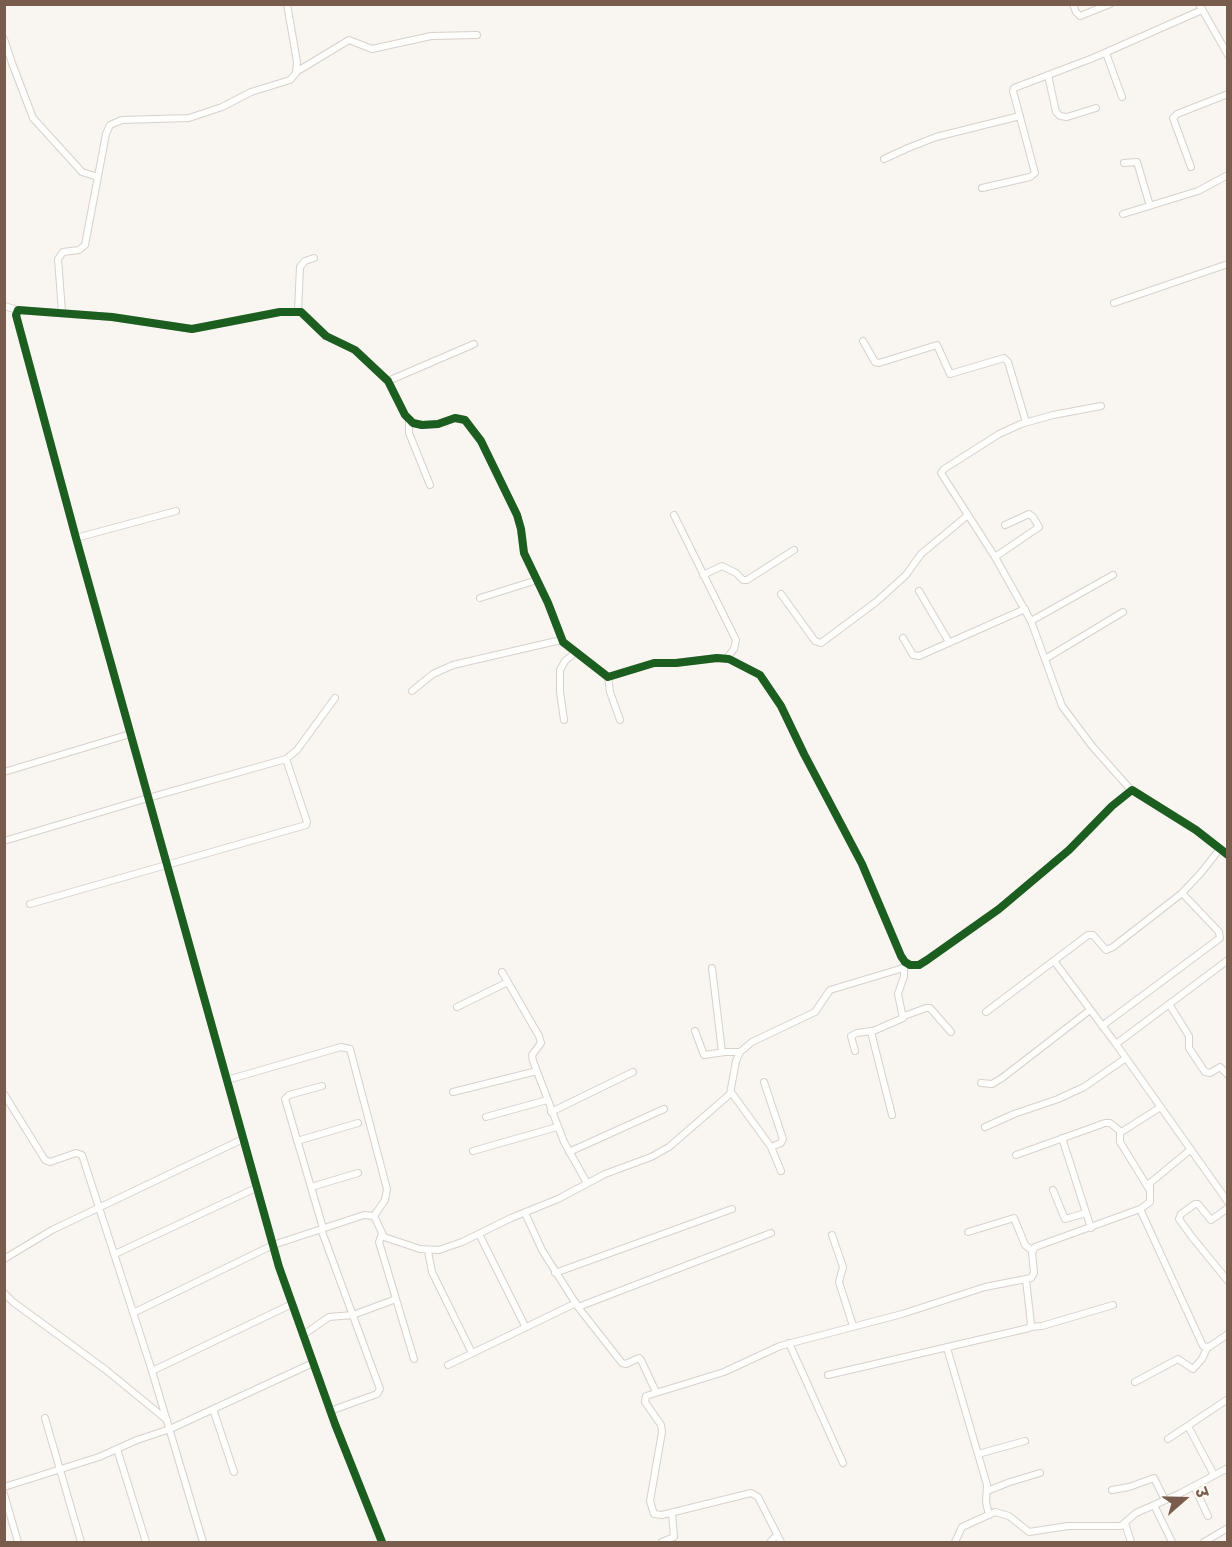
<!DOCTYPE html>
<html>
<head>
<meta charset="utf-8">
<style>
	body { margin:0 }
	#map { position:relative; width:1232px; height:1547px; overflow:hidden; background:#f9f5f0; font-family:Poppins,"Noto Sans Devanagari",sans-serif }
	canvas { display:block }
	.frame { position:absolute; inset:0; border:6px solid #7a5c4d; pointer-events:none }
	.north { position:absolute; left:1154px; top:1469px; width:60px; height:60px; -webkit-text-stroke:4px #fffaf3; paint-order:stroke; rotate:70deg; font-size:16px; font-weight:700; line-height:24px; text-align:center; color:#7a5c4d }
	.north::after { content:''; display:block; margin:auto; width:21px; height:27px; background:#7a5c4d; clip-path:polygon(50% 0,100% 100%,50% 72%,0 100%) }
</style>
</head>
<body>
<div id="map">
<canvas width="1232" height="1547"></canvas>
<div class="frame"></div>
<div class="north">उ</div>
</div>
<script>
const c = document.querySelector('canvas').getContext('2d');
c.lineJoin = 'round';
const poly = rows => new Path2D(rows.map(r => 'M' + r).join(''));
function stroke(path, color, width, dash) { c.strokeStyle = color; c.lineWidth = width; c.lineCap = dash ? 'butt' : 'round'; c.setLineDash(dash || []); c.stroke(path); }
const street = poly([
	[1073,4,1076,12,1080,16,1110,4],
	[1199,4,1228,55],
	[4,39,12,63,33,118,82,172,98,177],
	[1106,53,1122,97],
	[296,72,349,40,372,49,431,36,477,35],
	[1048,75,1056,112,1060,116,1067,117,1096,108],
	[884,159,908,148,936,137,1020,116],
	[1124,163,1137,162,1150,206],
	[1191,167,1173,118,1177,114,1228,94],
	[982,188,1030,177,1035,173,1013,91,1014,88,1093,58,1202,10],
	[1123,214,1198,191,1228,175],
	[1114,303,1228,264],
	[4,306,18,310],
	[298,311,300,267,305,261,314,258],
	[62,312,58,259,63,252,79,250,85,245,106,134,110,125,122,120,189,118,222,107,251,92,290,80,296,73,297,62,287,4],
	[863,341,875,362,879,363,937,345,950,374,1004,358,1008,362,1026,422],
	[388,381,474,344],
	[1101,406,1053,415,1021,424,999,434,944,469,941,473,995,557,1031,621,1062,706,1092,746,1131,790],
	[409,420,409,433,430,485],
	[674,515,736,640,734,649,726,659],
	[76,538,176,511],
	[995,557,1039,527,1033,517,1029,514,1005,525],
	[703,575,722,566,736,573,743,580,747,580,794,550],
	[919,591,949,642],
	[781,594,815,641,821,643,876,602,906,575,921,554,968,515],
	[480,598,537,580],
	[1031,621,1113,575],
	[903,638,913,655,919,656,1025,609],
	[1045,659,1123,612],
	[608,677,610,692,620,720],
	[412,691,433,674,453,665,561,640],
	[564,720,560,692,560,670,565,661,576,652],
	[4,772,130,734],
	[4,841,148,798,286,759,297,750,335,698],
	[30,904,306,825,307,822,286,759],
	[1054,961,1116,1044,1228,1202],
	[712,968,722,1052],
	[502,972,539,1036,541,1043,532,1055,533,1061,564,1142,587,1183],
	[1169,1004,1189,1036,1189,1048,1205,1072,1210,1073,1220,1067,1228,1075],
	[457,1007,508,982],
	[986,1012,1088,935,1093,935,1106,950,1113,947,1181,894,1200,874,1219,850],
	[904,1016,926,1008,930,1008,951,1032],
	[1102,1026,1220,938,1219,932,1182,893],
	[695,1031,704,1055,725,1052,740,1052],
	[1116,1044,1228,960],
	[855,1051,851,1036,857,1033,871,1031],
	[227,1080,341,1047,350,1049,387,1189,385,1200,374,1216],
	[764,1082,783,1139,781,1143,771,1147],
	[981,1083,992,1084,1002,1078,1090,1010],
	[322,1086,289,1095,285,1099,323,1228],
	[453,1092,537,1071],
	[731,1092,771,1147,781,1171],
	[4,1094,45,1160,50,1162,76,1153,82,1155,152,1371,203,1542],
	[551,1112,633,1072],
	[892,1115,871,1032,903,1018,898,994,904,976,904,968],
	[486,1117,547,1100],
	[985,1127,1014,1114,1058,1099,1084,1087,1126,1058],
	[1120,1132,1120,1142,1149,1189],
	[1062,1138,1091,1228],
	[297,1141,358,1123],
	[473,1151,557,1127],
	[569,1152,664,1109],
	[1016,1155,1105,1123,1110,1123,1120,1131,1123,1131,1159,1108],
	[311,1187,358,1173],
	[1053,1190,1065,1219,1086,1213],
	[1228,1208,1211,1220,1198,1204,1195,1204,1181,1214,1179,1219,1192,1237,1228,1281],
	[1140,1209,1150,1202,1150,1183,1190,1150],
	[525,1213,542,1250,578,1307,622,1363,626,1364,639,1358,641,1360,656,1392],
	[321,1229,380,1389,377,1394,330,1411],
	[968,1232,1014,1218,1025,1245,1033,1251],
	[382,1234,379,1242,414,1359],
	[479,1234,525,1326],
	[832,1235,843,1267,839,1282,853,1326],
	[428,1251,432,1272,472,1353],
	[115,1254,256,1188],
	[4,1259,52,1230,243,1139],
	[555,1273,732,1209],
	[4,1293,13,1302,106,1370,167,1420],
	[578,1307,771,1233],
	[133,1313,273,1245,364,1215,374,1216,384,1237,420,1249,439,1250,462,1242,511,1218,558,1199,605,1174,651,1157,669,1147,730,1094,736,1061,740,1052,752,1042,815,1012,830,990,900,969,909,964],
	[1030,1327,1042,1326,1113,1305],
	[303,1335,329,1317,353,1315,396,1299],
	[789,1343,843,1463],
	[947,1348,987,1485,986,1502,989,1515],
	[448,1365,576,1303],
	[152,1371,292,1304],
	[828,1375,1029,1328,1031,1324,1026,1280],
	[1135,1382,1178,1359,1193,1369,1202,1359,1207,1348],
	[213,1409,234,1472],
	[45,1418,81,1542],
	[1188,1426,1214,1475],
	[1168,1439,1228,1399],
	[117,1449,146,1542],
	[978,1454,1025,1441],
	[1194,1486,1208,1516],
	[4,1487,99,1457,137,1440,170,1429,313,1363],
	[1112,1490,1129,1487,1154,1478,1165,1500],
	[987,1491,1010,1482,1040,1473],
	[4,1494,18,1542],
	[1154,1505,1172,1542],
	[1125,1523,1131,1542],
	[382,1542,335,1424,279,1267,76,538,16,315,18,310,112,317,192,329,280,312,301,312,326,336,355,350,388,381,405,415,413,423,422,425,438,424,455,418,465,420,481,441,517,515,521,529,524,553,548,603,563,642,608,677,654,663,676,663,717,658,729,659,760,675,781,706,804,754,862,864,901,956,905,962,910,965,919,965,927,960,999,909,1069,850,1112,806,1132,790,1196,830,1228,855],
	[662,1542,674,1537,672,1513],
	[770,1542,777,1535],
	[781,1542,758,1497,751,1493,662,1515,654,1514,650,1501,662,1432,661,1425,645,1402,646,1396,724,1372,780,1346,902,1314,985,1287,1031,1278,1034,1273,1032,1252,1035,1247,1140,1209,1203,1346,1209,1347,1228,1334],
	[955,1542,962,1527,995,1512,1009,1516,1029,1532,1068,1526,1121,1526,1136,1513,1179,1494,1228,1468],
	[1204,1542,1228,1528]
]);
stroke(street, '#d7d1cb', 8);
stroke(street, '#fefefd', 6);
stroke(poly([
	[382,1542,335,1424,279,1267,76,538,16,315,18,310,112,317,192,329,280,312,301,312,326,336,355,350,388,381,405,415,413,423,422,425,438,424,455,418,465,420,481,441,517,515,521,529,524,553,548,603,563,642,608,677,654,663,676,663,717,658,729,659,760,675,781,706,804,754,862,864,901,956,905,962,910,965,919,965,927,960,999,909,1069,850,1112,806,1132,790,1196,830,1228,855]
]), '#1b5e20', 8);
</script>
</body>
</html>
